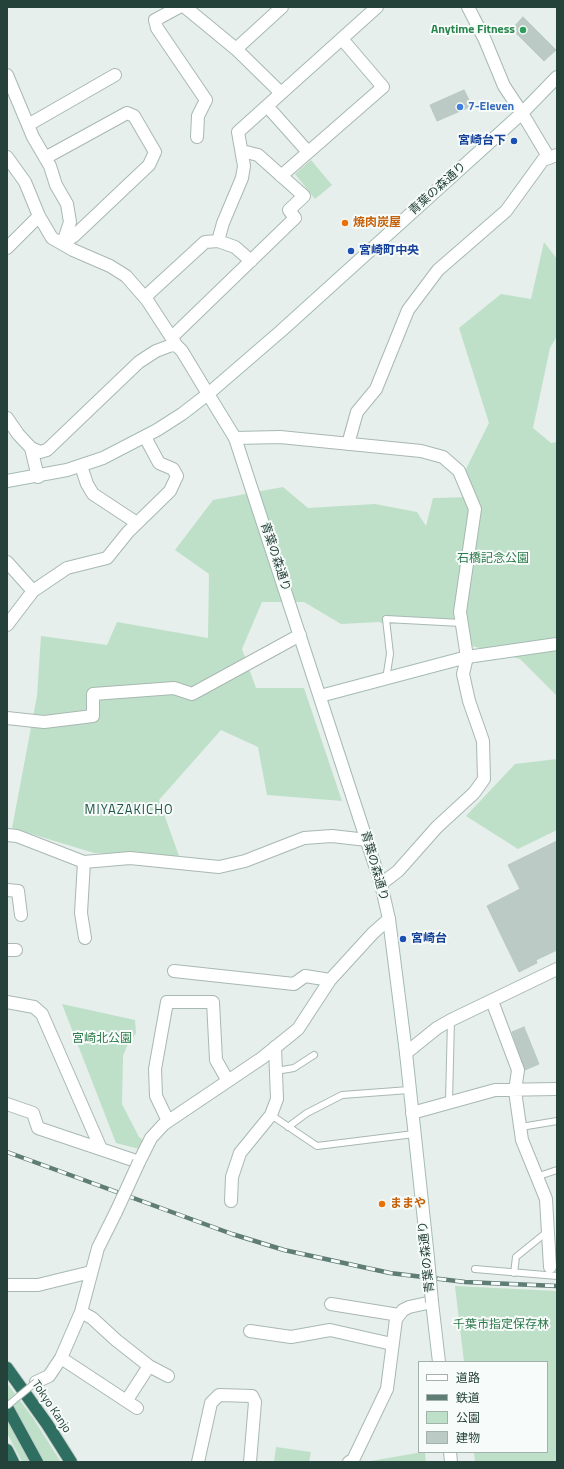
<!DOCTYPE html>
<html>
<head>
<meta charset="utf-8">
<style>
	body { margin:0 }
	#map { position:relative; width:564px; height:1469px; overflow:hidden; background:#e6efeb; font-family:"Titillium Web","Noto Sans JP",sans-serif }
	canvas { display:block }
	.frame { position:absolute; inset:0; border:8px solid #24423a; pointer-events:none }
	.legend { position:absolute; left:418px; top:1361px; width:130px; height:92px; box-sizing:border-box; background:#f7fbf9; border:1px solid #a3b1ad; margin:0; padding:5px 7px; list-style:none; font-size:12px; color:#24423a }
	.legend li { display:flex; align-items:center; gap:8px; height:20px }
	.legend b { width:20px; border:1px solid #a3b1ad }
</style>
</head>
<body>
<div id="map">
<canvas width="564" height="1469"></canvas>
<div class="frame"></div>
<ul class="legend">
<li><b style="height:5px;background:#fff"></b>道路</li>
<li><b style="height:5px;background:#5f7d75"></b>鉄道</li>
<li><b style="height:11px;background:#bfe0c8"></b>公園</li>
<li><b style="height:11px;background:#bbcac4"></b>建物</li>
</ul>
</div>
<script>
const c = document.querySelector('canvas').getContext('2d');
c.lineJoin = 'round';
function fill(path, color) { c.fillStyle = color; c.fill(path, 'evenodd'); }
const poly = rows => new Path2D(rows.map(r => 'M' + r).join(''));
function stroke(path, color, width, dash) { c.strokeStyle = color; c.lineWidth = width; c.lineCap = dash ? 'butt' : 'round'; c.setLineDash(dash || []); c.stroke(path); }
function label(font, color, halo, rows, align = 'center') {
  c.font = font + ' "Titillium Web","Noto Sans JP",sans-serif'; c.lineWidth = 4; c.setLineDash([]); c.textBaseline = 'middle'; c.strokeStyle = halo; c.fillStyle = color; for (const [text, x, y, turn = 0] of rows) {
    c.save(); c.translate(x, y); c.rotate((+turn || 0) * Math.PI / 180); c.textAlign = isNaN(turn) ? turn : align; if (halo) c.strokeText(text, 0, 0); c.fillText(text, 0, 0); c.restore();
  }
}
fill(poly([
	[311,160,332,185,315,199,295,174],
	[544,242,557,259,557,336,550,348,533,428,551,443,557,442,557,696,520,659,472,646,458,619,384,624,379,622,341,624,304,602,262,602,242,649,256,688,304,688,342,801,267,795,258,747,221,730,159,800,179,856,94,853,12,828,37,696,41,636,107,645,117,622,208,638,209,574,175,550,213,500,283,487,308,508,375,504,417,512,426,526,433,498,474,497,465,471,489,423,459,328,501,294,531,299],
	[557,759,557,830,518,849,466,816,515,764],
	[62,1004,135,1020,136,1033,127,1046,123,1056,122,1104,139,1137,144,1141,139,1149,116,1143],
	[455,1286,557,1291,557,1462,475,1462,474,1452,547,1452,547,1362,464,1362],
	[7,1383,33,1418,61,1462,45,1462,43,1460,7,1398],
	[7,1419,31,1462,22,1462,7,1433],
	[276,1447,311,1452,309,1462,274,1462],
	[423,1452,425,1452,426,1462,365,1462]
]), '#bfe0c8');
const building = poly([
	[523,17,556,50,544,61,512,29,523,17],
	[464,90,472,106,437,121,430,105,464,90],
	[557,841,557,950,536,960,537,963,519,972,487,906,520,889,508,865,557,841],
	[524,1027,539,1064,525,1070,512,1032,524,1027]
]);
fill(building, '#bbcac4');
stroke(building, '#b8c9c2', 1);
const lane = poly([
	[386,679,390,654,386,619,461,623],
	[276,1071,294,1068,314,1055],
	[449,1101,451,1020],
	[271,1115,317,1146,414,1134],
	[288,1127,307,1113,342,1095,409,1090],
	[521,1127,557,1121],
	[536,1177,557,1170],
	[475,1269,557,1276],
	[514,1273,516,1257,548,1231]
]);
const street = poly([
	[179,7,155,20,157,28,206,100,198,116,197,137],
	[185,7,236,49,281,93],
	[468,7,485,40,504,86,522,113,549,158],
	[236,49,282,7],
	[7,75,33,137,50,166,56,185,67,204,70,222,63,243],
	[267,106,308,152],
	[28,125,115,75],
	[7,157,25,182,39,216,52,238,73,250,110,266,126,276,147,300,175,343],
	[45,158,127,113,134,116,155,152,149,165,74,236,63,243],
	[281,176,383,87,342,39],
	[218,241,223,223,242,178,244,166,238,132,377,7],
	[7,248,39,216],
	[145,297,205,242,218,241,235,247,251,261],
	[172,337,295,218,289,210,304,196,258,155,242,151],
	[7,418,18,434,31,448,40,452,47,450,139,362,156,351,172,345,177,346,182,351,208,394],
	[235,438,280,437,421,451,443,457,459,471,475,509,460,612,467,657,463,674,469,701,483,741,484,779,474,793,437,827,398,871,381,884],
	[348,444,357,412,376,389,408,310,438,270,506,211,543,160,557,155],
	[31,448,38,477],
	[81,466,87,484,93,494,137,523],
	[7,562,33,591],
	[7,625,33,591,67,568,107,558,128,532,170,491,177,476,173,469,159,463,145,437],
	[7,718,44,722,93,716,93,694,174,688,192,694,300,635],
	[7,835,17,836,84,862,130,858,219,867,245,861,304,838,332,836,367,840],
	[84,862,81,913,85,938],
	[7,890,18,891,21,915],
	[7,950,16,950],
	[174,971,294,984,305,976,330,980],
	[492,1001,518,1070,515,1091,522,1140,546,1199,550,1267],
	[7,1002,34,1007,42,1014,101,1149],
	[406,1053,437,1028,451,1020,557,969],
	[7,1104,33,1113,38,1128,139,1162,151,1138,164,1124,262,1058,298,1029,330,980,373,933,389,919],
	[412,1113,495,1090,557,1089],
	[168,1121,156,1096,155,1069,167,1002,213,1002,216,1060,228,1081],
	[231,1201,232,1177,240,1153,271,1115,277,1099,275,1047],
	[7,1285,38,1285,91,1272],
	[331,1304,399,1315],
	[81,1312,92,1318,116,1340,149,1366,168,1376],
	[250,1331,291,1337,330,1330,392,1344],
	[61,1358,137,1408],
	[36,1382,49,1376,61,1358,81,1312,98,1248,116,1212],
	[127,1400,149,1366],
	[198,1462,211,1403,219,1395,252,1396,255,1402,250,1462],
	[349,1462,353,1460,387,1389,396,1319,403,1310,409,1307,432,1302]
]);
const secondary = poly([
	[208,394,235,438,381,884,389,919,406,1053,428,1258],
	[7,481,67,470,103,458,157,430,182,414,208,394,281,331,522,113,557,77],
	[320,696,467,657,557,644],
	[432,1302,439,1362],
	[450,1452,451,1462]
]);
const highway = poly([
	[7,1368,47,1424,71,1462],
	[7,1407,37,1462],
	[7,1450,13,1462]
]);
stroke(lane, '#a8b8b2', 8);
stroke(street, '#a8b8b2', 14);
stroke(secondary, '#a4bbb3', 14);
stroke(highway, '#c2cac8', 14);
stroke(lane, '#fff', 6);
stroke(street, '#fff', 12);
stroke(secondary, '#fff', 12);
stroke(highway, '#2f6f62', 12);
const rail = poly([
	[7,1152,232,1234,284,1250,390,1273,465,1282,557,1286]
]);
stroke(rail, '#5f7d75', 4.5);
stroke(rail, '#f7fbf9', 3, [9]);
const laneBridge = poly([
	[7,1406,36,1382]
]);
const streetBridge = poly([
	[116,1212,139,1162]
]);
const secondaryBridge = poly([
	[428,1258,432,1302]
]);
stroke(laneBridge, '#a8b8b2', 8, []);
stroke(streetBridge, '#a8b8b2', 14, []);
stroke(secondaryBridge, '#a4bbb3', 14, []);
stroke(laneBridge, '#fff', 6);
stroke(streetBridge, '#fff', 12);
stroke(secondaryBridge, '#fff', 12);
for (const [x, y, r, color] of [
	[523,30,4,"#2e9e5b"],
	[460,107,4,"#3f7fe0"],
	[514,141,4,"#1a4fb4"],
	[345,223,4,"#e8710a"],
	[351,251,4,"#1a4fb4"],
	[403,939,4,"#1a4fb4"],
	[382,1204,4,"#e8710a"]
]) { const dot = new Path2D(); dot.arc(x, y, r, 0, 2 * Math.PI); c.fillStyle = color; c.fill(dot); stroke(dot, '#f7fbf9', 1.5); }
label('bold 12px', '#27864d', '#f7fbf9', [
	["Anytime Fitness",515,30]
], 'right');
label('bold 12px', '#366cbe', '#f7fbf9', [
	["7-Eleven",468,107]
], 'left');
label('bold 12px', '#164399', '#f7fbf9', [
	["宮崎台下",506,141,"right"],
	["宮崎町中央",359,251],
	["宮崎台",411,939]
], 'left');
label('12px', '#24423a', '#f7fbf9', [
	["青葉の森通り",438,189,-42],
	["青葉の森通り",275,557,72],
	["青葉の森通り",374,866,74],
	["青葉の森通り",427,1257,-96],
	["Tokyo Kanjo",51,1407,56]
]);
label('bold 12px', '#c56008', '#f7fbf9', [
	["焼肉炭屋",353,223],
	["ままや",390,1204]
], 'left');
label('12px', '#2d7a4b', '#f7fbf9', [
	["石橋記念公園",493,559],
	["宮崎北公園",102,1039],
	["千葉市指定保存林",501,1325]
]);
c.letterSpacing = '1px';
label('13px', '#1f5548', '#f7fbf9', [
	["MIYAZAKICHO",129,811]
]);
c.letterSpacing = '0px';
</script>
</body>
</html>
